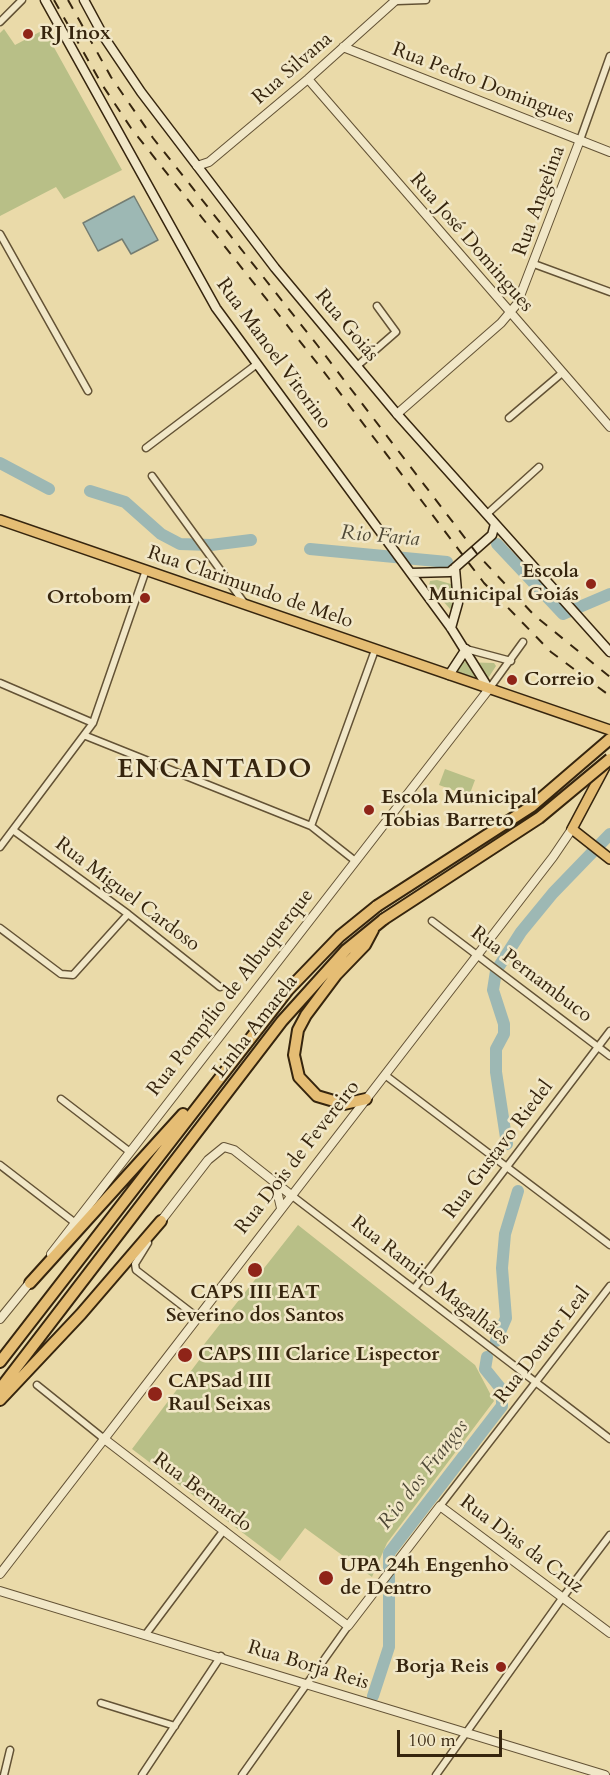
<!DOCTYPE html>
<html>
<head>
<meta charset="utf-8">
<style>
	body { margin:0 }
	#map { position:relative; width:610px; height:1775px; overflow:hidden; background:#eadaa9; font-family:Cardo,serif }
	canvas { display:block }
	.scale { position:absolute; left:397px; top:1730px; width:105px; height:27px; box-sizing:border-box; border:3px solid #36250e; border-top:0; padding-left:8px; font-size:18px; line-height:21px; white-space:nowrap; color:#36250e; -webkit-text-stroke:4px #f1e7c7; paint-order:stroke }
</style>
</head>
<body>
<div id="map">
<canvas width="610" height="1775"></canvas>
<div class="scale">100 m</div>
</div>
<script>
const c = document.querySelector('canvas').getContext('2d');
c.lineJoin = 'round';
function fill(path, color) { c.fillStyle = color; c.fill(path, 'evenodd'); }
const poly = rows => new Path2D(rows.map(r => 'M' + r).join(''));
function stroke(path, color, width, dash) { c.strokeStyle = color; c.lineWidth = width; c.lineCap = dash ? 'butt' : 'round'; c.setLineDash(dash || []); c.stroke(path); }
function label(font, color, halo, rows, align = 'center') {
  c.font = font + ' Cardo,serif'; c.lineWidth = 5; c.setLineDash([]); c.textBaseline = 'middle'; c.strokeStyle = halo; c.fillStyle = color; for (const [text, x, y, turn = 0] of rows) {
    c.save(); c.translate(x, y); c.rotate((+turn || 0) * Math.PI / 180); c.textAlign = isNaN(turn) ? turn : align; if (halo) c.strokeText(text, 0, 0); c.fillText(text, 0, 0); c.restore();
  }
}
fill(poly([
	[51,26,51,42,122,170,64,199,56,187,0,216,0,33,4,29,15,45],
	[437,580,451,584,453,606,450,609,429,585,430,581],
	[461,662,494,663,496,666,487,680,475,681,457,673],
	[445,769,475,780,469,796,439,785],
	[298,1225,475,1365,494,1401,387,1543,372,1577,305,1528,280,1561,132,1449,200,1359,202,1347]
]), '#b8bf87');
const water = poly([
	[134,196,158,240,131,254,122,239,98,251,83,223,134,196]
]);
fill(water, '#9db8b4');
stroke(water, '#747d72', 1.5);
stroke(poly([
	[0,463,49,489],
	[90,491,125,502,161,534,180,544,211,545,251,540],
	[497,544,563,614,610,594],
	[310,549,447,562],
	[507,1144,496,1072,496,1049,504,1034,504,1024,493,990,496,971,521,932,553,893,610,834],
	[496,1341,506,1318,502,1268,505,1234,518,1191],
	[373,1696,389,1647,389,1553,502,1406,502,1390,485,1369,487,1357]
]), '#9db8b4', 12);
const minor = poly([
	[397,1,426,0],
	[0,22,22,0],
	[580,140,610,56],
	[0,234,88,391],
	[534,264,610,292],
	[357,366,396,332,377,306],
	[509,418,562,373],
	[146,448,257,364],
	[152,476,245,604],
	[487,514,539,467],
	[466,649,511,661],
	[0,683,93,723],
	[489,689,523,642],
	[86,736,311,826,354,860],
	[311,826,375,650],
	[13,830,128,914,220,987],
	[0,847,93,723,146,570],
	[432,921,610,1056],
	[0,928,61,974,73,975,128,914],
	[385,1075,610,1245],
	[61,1099,130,1152],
	[0,1165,74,1222],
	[291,1195,610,1439],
	[148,1243,135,1264,136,1270,197,1317],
	[414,1289,610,1031],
	[37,1385,103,1438],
	[440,1506,610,1286],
	[146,1634,224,1530],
	[101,1703,175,1726],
	[4,1775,10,1750],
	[142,1775,221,1656],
	[242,1775,348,1626],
	[436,1775,563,1597,610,1535]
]);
const tertiary = poly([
	[343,47,610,152],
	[308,79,610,427],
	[197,166,209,162,308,79,396,0],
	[397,414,501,323,517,304,580,140],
	[275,1182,281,1208],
	[161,1221,208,1160,224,1147,234,1150,291,1195],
	[51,1254,489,689],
	[0,1319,31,1281],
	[103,1438,348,1626,440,1506,610,1633],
	[0,1574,553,857,572,829],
	[0,1591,605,1775]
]);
const secondary = poly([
	[45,0,216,308,451,628,489,689],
	[84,0,104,37,141,92,275,268,397,414,610,652],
	[411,573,450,572,492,535,495,524],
	[451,628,458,603,455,568],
	[449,675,466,649]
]);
const primary = poly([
	[0,520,610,730],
	[607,763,572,829,610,859]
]);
const motorway = poly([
	[366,1099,344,1104,317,1096,299,1077,294,1055,298,1030,306,1015,336,975,365,945,373,930],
	[30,1283,183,1114],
	[0,1362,288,990,340,936,377,906],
	[0,1389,282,1021,346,950,384,919],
	[0,1400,81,1314,161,1221]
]);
stroke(minor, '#635235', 9);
stroke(tertiary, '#635235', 10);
stroke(secondary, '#36250e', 11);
stroke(primary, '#36250e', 12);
stroke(motorway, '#36250e', 14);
stroke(minor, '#f1e7c7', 6);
stroke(tertiary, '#f1e7c7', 8);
stroke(secondary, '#f1e7c7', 8);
stroke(primary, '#e5bd74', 9);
stroke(motorway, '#e5bd74', 10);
stroke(poly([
	[54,0,101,83,131,128,321,368,484,583,551,652,610,696],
	[68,0,111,77,153,138,318,346,478,555,534,615,610,677]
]), '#36250e', 2, [10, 10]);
const motorwayBridge = poly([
	[377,906,532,806,610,739],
	[384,919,539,818,610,759]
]);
stroke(motorwayBridge, '#36250e', 14, []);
stroke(motorwayBridge, '#e5bd74', 10);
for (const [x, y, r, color] of [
	[28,34,6,"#8f2418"],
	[591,584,6,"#8f2418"],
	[145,598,6,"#8f2418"],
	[512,680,6,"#8f2418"],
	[369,810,6,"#8f2418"],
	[255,1270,8,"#8f2418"],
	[185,1355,8,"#8f2418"],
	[155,1394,8,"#8f2418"],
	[326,1578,8,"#8f2418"],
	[501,1667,6,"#8f2418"]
]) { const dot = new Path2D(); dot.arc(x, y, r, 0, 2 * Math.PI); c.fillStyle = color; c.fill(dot); stroke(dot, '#f1e7c7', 2); }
label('bold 20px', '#36250e', '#f1e7c7', [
	["RJ Inox",40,34],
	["Escola",579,572,"right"],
	["Municipal Goiás",579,595,"right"],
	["Ortobom",133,598,"right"],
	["Correio",524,680],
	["Escola Municipal",381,798],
	["Tobias Barreto",381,821],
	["CAPS III EAT",255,1293,"center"],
	["Severino dos Santos",255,1316,"center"],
	["CAPS III Clarice Lispector",198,1355],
	["CAPSad III",168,1382],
	["Raul Seixas",168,1405],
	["UPA 24h Engenho",340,1566],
	["de Dentro",340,1589],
	["Borja Reis",489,1667,"right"]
], 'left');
label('20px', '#36250e', '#f1e7c7', [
	["Rua Silvana",293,69,-41],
	["Rua Pedro Domingues",483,84,21],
	["Rua Angelina",540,201,-70],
	["Rua José Domingues",471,243,49],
	["Rua Goiás",346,326,50],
	["Rua Manoel Vitorino",273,354,54],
	["Rua Clarimundo de Melo",250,588,19],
	["Rua Miguel Cardoso",127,895,37],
	["Rua Pernambuco",531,975,37],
	["Rua Pompílio de Albuquerque",231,993,-52],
	["Linha Amarela",256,1027,-52],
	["Rua Gustavo Riedel",499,1150,-53],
	["Rua Dois de Fevereiro",298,1158,-52],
	["Rua Ramiro Magalhães",430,1281,38],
	["Rua Doutor Leal",543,1346,-52],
	["Rua Bernardo",202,1493,37],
	["Rua Dias da Cruz",521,1545,37],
	["Rua Borja Reis",308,1666,17]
]);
label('italic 21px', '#504a38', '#f1e7c7', [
	["Rio Faria",380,537,5],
	["Rio dos Frangos",424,1475,-52]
]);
c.letterSpacing = '1.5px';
label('bold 26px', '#36250e', '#f1e7c7', [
	["ENCANTADO",215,771]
]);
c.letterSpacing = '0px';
</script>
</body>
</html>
